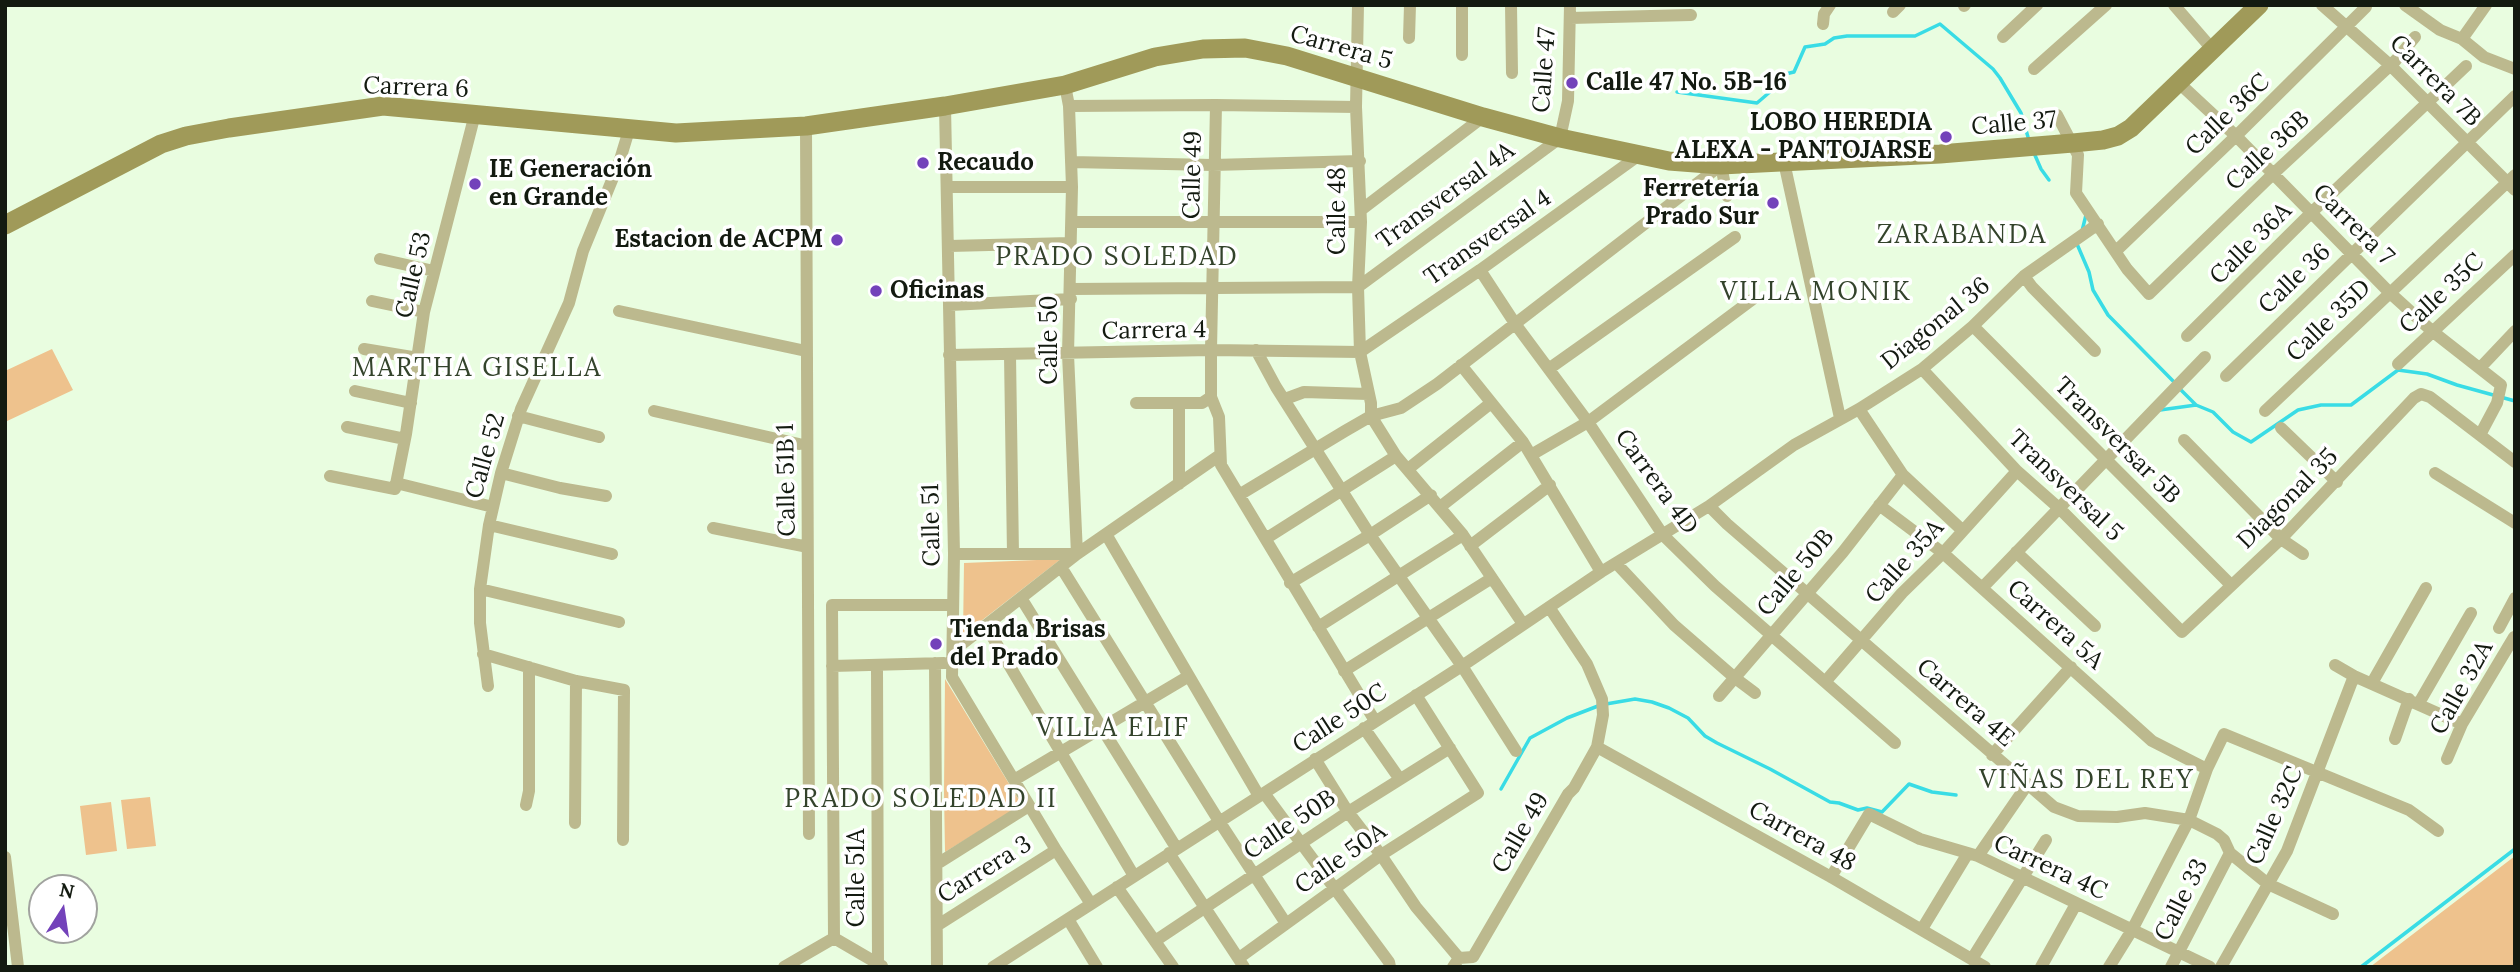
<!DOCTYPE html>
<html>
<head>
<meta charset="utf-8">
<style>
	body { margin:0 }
	#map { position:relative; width:2520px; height:972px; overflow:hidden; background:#e9fde0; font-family:Lora,serif }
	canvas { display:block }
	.frame { position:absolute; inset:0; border:7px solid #131a10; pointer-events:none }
	.north { position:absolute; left:28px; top:874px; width:70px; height:70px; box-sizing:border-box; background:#fff; border:2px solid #a1a39f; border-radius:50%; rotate:12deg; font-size:19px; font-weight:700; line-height:28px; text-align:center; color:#131a10 }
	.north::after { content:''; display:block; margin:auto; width:24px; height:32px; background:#7342ba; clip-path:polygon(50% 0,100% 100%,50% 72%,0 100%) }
</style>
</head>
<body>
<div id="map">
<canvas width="2520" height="972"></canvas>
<div class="frame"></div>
<div class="north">N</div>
</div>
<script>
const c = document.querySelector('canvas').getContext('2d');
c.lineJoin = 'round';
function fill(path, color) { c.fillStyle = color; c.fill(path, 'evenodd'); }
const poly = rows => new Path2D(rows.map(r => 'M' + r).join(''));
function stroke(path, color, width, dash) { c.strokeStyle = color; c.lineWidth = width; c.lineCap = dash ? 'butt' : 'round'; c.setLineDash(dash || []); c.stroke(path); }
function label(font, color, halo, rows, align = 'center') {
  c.font = font + ' Lora,serif'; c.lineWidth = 7; c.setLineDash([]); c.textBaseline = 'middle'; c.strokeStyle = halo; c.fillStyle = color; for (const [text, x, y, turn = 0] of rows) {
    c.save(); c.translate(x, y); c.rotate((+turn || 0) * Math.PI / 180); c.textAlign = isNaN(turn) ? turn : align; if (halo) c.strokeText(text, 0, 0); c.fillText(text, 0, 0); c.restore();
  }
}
fill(poly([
	[52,349,73,390,5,422,5,371],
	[1061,559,963,635,964,563],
	[945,679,1022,805,945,852,944,792],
	[150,797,156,846,127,849,121,800],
	[111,802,117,851,86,855,80,806],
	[2515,856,2515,967,2370,967]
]), '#eec28d');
stroke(poly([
	[1677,92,1757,103,1771,91,1781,75,1794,72,1805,47,1825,44,1834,38,1847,36,1915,36,1940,24,1993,69,2000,78,2021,113,2028,137],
	[2034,153,2041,169,2049,180],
	[2082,231,2086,215],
	[2077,244,2089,272,2093,290,2108,315,2175,383],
	[2180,389,2196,405,2213,412,2233,432,2251,442,2298,410,2321,405,2351,405,2398,370,2427,374,2457,385,2515,401],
	[2160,410,2196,405],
	[1606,704,1635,699,1652,702,1669,708,1688,718,1705,736,1717,743,1770,769,1830,802,1839,803,1858,810,1867,808,1882,812,1909,784,1932,792,1956,795],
	[1501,789,1530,738,1567,718,1598,706],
	[2361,967,2515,849]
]), '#39dce5', 3.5);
stroke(poly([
	[1358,5,1356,107,1361,222,1358,287,1360,352,1371,403,1371,416,1396,456,1463,535,1523,624],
	[1511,5,1512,73],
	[2174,5,2213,50],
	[2322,5,2390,65,2515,190],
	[2405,5,2440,30,2462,39,2484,57,2515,69],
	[1964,6,1965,5],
	[1893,12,1900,5],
	[1570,18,1691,15],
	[1823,24,1824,14,1830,5],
	[2003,37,2037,5],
	[1409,38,1410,5],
	[2462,39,2486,5],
	[1462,55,1462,5],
	[2034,69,2106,5],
	[2179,83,2236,136,2389,292,2432,331,2501,385,2497,403,2480,435],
	[1216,105,1211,350,1211,397,1219,417,1221,465,1375,721],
	[945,106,954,554,952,677,1056,850,1091,904],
	[1069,106,1216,105,1356,107],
	[2057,115,2078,155,2076,193,2127,269,2149,294,2273,174,2396,60,2415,37],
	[806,126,809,834],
	[1071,162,1213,165,1360,161],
	[1784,162,1840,418],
	[948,187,1072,187],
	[1361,210,1483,117],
	[1072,222,1361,222],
	[949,246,1070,243],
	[2116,251,2236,136,2366,7],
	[380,259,434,271],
	[1480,270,1516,325,1588,422,1663,535,1715,586,1895,743],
	[2024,276,2032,287,2095,351],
	[1071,289,1358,287,1560,138,1568,101,1570,5],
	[372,301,424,312],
	[950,305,1071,299],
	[619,311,806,351],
	[1973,326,2231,585],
	[2187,336,2311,213,2466,66],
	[364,349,418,358],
	[1256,350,1276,387,1370,535,1462,666,1516,751],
	[949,355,1211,350,1360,352,1480,270,1638,156],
	[1010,355,1013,554],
	[2398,364,2515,255],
	[1461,365,1523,442,1601,572],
	[1550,368,1735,237],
	[2480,368,2515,331],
	[1922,369,2017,471,2060,509,2182,632,2281,539,2414,398,2421,394,2430,397,2515,462],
	[2226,376,2515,96],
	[355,391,411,403],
	[1285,399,1304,392,1368,394],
	[1136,403,1202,403,1211,397],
	[1179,403,1179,484],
	[1859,409,1903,475,1962,530],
	[654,411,799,444],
	[2265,411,2515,175],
	[518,416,599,437],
	[347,427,405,439],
	[2281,428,2337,482],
	[2184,440,2281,539,2303,554],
	[1531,455,1588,422,1753,299],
	[1408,469,1491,403],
	[501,473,560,488,606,496],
	[2435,473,2515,523],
	[330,476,395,489,406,434,424,312,475,114],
	[396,483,493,507],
	[1239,495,1345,431,1371,416,1401,408,1437,384,1721,165,1727,196],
	[1879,505,1943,553,2152,741,2207,769],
	[1709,506,1727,524,2054,807,2078,816,2117,817,2145,813,2189,820,2217,834,2224,840,2230,853,2268,884,2333,914],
	[1440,507,1523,442],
	[489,525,612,554],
	[713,528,803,546],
	[1106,534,1259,796],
	[1264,536,1270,536,1396,456],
	[1470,546,1550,485],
	[2016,552,2095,626],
	[954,554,1077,554,1068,354,1072,187,1069,106,1065,85],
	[1616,563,1674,625,1735,678,1755,693],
	[1061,567,1219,821,1285,922],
	[1290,583,1370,535,1431,495],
	[1982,588,2205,357],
	[480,589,619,622],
	[1021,598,1177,849],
	[986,626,1134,876],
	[1318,627,1463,535],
	[2499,628,2515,598],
	[953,651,1077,554,1220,455],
	[483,654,576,681,624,690,623,840],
	[935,663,937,967],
	[2335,665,2354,676,2462,724],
	[832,666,944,663],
	[877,666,878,964],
	[1344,671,1492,578],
	[1825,682,1902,593,1943,553,2017,471],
	[2372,683,2426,588],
	[488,686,480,623,480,589,489,525,501,473,521,409,569,303,583,251,619,163,629,130],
	[1719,696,1843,552,1903,475],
	[2419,703,2471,613],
	[1364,728,1399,778],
	[2395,739,2409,699],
	[1597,747,1831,877,1985,967],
	[1992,755,2071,667],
	[1315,759,1348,812,1381,855,1416,907,1459,958],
	[2447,759,2462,724,2514,637],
	[1014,780,1189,676],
	[1264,793,1389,962,1390,967],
	[526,805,529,791,529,667],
	[575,823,576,681],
	[1169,853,1244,967],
	[1978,856,2027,785],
	[5,857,18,967],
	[937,864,1029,806],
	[1831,877,1869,814,1920,839,1978,856,2210,967],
	[1117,887,1173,967],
	[1068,919,1097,967],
	[938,925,1056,850],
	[1922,929,1968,853],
	[834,938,832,605,953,605],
	[834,938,882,966],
	[1155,941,1348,812,1450,748],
	[1239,958,1381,855,1478,793,1416,695],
	[1972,959,2046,840],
	[784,967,834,938],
	[993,967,1462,666,1601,572,1709,506,1794,445,1859,409,1922,369,1973,326,2024,276,2098,224],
	[1453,967,1459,958,1473,957,1568,794,1574,788,1597,747,1603,715,1602,699,1587,664,1549,607],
	[2041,967,2076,904],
	[2109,967,2132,930,2189,820,2207,769,2224,734,2409,810,2438,831],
	[2171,967,2230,853],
	[2221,967,2287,851,2354,676]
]), '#bcb98e', 12);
stroke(poly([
	[5,225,161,144,186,136,229,128,383,106,676,133,806,126,945,106,1065,85,1155,57,1203,49,1245,48,1287,56,1483,117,1560,138,1669,161,1721,165,1940,154,2073,143,2103,140,2118,136,2131,128,2259,5]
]), '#a09a59', 19);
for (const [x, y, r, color] of [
	[1572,83,7,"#7342ba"],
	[1946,137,7,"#7342ba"],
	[923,163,7,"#7342ba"],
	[475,184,7,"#7342ba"],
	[1773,203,7,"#7342ba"],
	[837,240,7,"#7342ba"],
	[876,291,7,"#7342ba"],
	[936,644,7,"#7342ba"]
]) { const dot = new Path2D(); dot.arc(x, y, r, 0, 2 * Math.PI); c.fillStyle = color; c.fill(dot); stroke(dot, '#fff', 2.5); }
label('24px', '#131a10', '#fff', [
	["Carrera 5",1341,48,16],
	["Calle 47",1545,70,-86],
	["Carrera 7B",2435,81,45],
	["Carrera 6",416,88,2],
	["Calle 36C",2228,115,-44],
	["Calle 37",2014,124,-5],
	["Calle 36B",2268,151,-43],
	["Calle 49",1193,175,-89],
	["Transversal 4A",1446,196,-36],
	["Calle 48",1338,211,-90],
	["Carrera 7",2353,225,45],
	["Transversal 4",1488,238,-35],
	["Calle 36A",2251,244,-45],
	["Calle 53",414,275,-77],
	["Calle 36",2295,279,-44],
	["Calle 35C",2442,294,-43],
	["Calle 35D",2329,321,-44],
	["Diagonal 36",1936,324,-39],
	["Carrera 4",1154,331,-1],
	["Calle 50",1050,340,-90],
	["Transversar 5B",2117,441,45],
	["Calle 52",486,456,-74],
	["Calle 51B 1",787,480,-91],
	["Carrera 4D",1656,482,54],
	["Transversal 5",2065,486,44],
	["Diagonal 35",2288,499,-45],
	["Calle 51",932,525,-91],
	["Calle 35A",1905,562,-48],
	["Calle 50B",1796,573,-50],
	["Carrera 5A",2055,625,42],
	["Calle 32A",2462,688,-61],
	["Carrera 4E",1965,703,41],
	["Calle 50C",1340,719,-33],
	["Calle 32C",2275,816,-66],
	["Calle 50B",1290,825,-34],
	["Calle 49",1521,833,-60],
	["Carrera 48",1802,837,29],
	["Calle 50A",1341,859,-35],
	["Carrera 4C",2050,868,25],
	["Carrera 3",985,870,-32],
	["Calle 51A",857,878,-90],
	["Calle 33",2182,900,-63]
]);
label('bold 24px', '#131a10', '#fff', [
	["Calle 47 No. 5B-16",1586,83],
	["LOBO HEREDIA",1932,123,"right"],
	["ALEXA - PANTOJARSE",1932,151,"right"],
	["Recaudo",937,163],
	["IE Generación",489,170],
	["en Grande",489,198],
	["Ferretería",1759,189,"right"],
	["Prado Sur",1759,217,"right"],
	["Estacion de ACPM",823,240,"right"],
	["Oficinas",890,291],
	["Tienda Brisas",950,630],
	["del Prado",950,658]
], 'left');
c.letterSpacing = '2px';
label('26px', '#33432b', '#fff', [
	["ZARABANDA",1962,236],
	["PRADO SOLEDAD",1117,258],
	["VILLA MONIK",1816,293],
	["MARTHA GISELLA",477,369],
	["VILLA ELIF",1113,729],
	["VIÑAS DEL REY",2087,781],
	["PRADO SOLEDAD II",921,800]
]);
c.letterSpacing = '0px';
</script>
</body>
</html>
